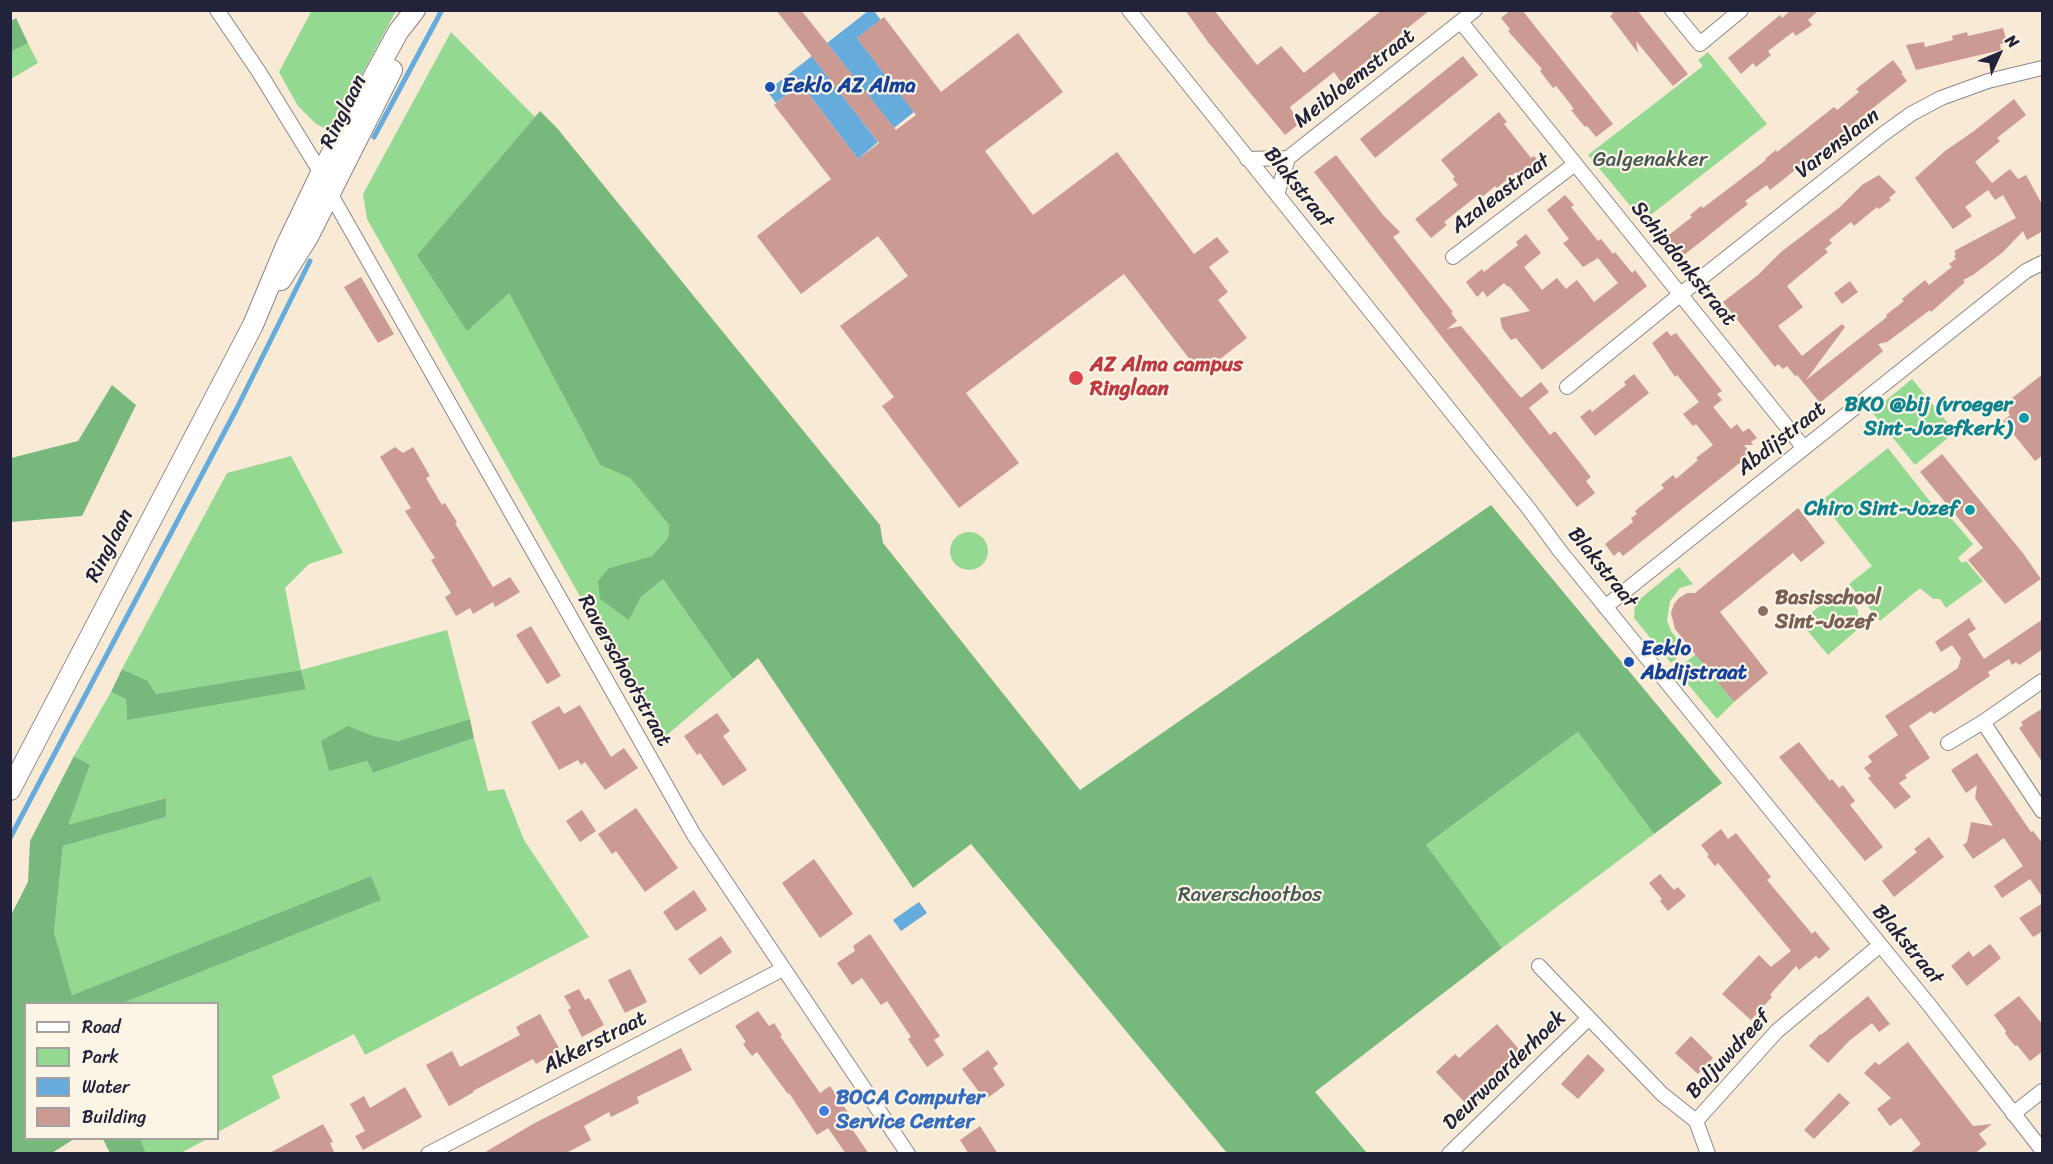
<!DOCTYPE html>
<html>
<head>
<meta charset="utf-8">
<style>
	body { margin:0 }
	#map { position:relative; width:2053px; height:1164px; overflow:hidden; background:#f8ead4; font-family:Sriracha,sans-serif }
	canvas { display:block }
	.frame { position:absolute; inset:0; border:12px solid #22223b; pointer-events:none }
	.legend { position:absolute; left:24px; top:1002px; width:195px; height:138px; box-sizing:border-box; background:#fcf5e5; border:2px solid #a5a1a1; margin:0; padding:8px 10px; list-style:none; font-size:18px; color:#22223b }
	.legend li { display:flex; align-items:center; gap:12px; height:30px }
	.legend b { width:30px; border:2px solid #a5a1a1 }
	.north { position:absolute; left:1969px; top:24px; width:60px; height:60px; -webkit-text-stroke:4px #fcf5e5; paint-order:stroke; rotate:46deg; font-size:16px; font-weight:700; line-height:24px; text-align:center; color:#22223b }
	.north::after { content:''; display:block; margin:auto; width:21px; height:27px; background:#22223b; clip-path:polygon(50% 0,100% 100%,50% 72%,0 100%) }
</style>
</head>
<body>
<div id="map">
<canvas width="2053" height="1164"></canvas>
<div class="frame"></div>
<ul class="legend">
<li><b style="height:8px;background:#fff"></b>Road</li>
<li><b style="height:16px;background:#94d992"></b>Park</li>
<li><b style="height:16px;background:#65acdc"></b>Water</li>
<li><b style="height:16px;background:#cb9a92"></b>Building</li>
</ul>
<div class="north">N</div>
</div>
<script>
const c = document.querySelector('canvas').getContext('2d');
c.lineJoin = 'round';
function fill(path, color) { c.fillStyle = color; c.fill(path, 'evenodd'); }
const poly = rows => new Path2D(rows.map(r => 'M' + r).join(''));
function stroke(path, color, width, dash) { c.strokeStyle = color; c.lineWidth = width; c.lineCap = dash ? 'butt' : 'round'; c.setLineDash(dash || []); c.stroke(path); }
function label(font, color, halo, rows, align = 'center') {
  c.font = font + ' Sriracha,sans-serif'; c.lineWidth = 4.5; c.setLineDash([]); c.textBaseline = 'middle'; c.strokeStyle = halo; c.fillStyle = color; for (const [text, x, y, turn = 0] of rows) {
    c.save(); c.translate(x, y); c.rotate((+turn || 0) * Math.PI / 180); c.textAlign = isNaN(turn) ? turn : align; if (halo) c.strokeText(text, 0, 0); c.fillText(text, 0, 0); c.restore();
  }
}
fill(poly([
	[312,10,396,11,331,132,315,123,298,106,279,72],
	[451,32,535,117,417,255,509,293,600,465,630,478,669,525,668,538,652,556,609,568,629,620,641,597,663,579,733,679,661,740,367,219,363,194],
	[28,43,38,63,11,79,11,52],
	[1708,52,1767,124,1643,221,1588,155,1703,66,1698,60],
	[1912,379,1955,432,1915,465,1872,412],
	[1888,448,1936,509,1941,506,1973,544,1958,558,1962,563,1966,561,1983,581,1946,608,1940,599,1933,599,1920,588,1880,621,1849,584,1872,566,1821,501],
	[291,456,343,553,309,564,285,588,301,670,447,630,470,719,398,741,373,736,329,770,367,761,373,773,474,738,488,791,504,789,524,840,589,937,365,1055,354,1034,272,1076,280,1098,218,1132,218,1004,123,1003,380,900,371,876,72,995,54,932,63,846,166,817,165,798,67,826,90,765,74,756,111,692,126,699,127,719,306,688,301,670,156,694,148,681,122,669,227,473],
	'950 551a19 19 0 1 1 38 0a19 19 0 1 1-38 0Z',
	[1679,567,1693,584,1680,588,1670,601,1667,621,1671,631,1686,650,1671,663,1634,618,1635,603],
	[1840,590,1858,610,1857,630,1828,655,1800,622],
	[1696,654,1734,702,1717,719,1676,670],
	[1578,732,1654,834,1502,948,1425,846],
	[140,1139,207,1139,179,1154,146,1153]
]), '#94d992');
fill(poly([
	[16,18,28,43,11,52,11,21],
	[540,111,557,128,880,525,883,543,1080,790,1491,505,1722,783,1654,834,1578,732,1426,845,1502,948,1315,1092,1367,1153,1227,1153,971,844,913,888,758,658,733,679,663,579,641,597,629,620,600,599,598,581,609,568,652,556,668,538,669,525,630,478,600,465,509,293,467,331,417,255],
	[112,385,136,405,82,516,11,522,11,458,78,441],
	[122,669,148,681,156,694,301,670,306,689,127,720,126,699,111,692],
	[470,719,474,738,373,773,367,761,329,771,321,741,348,726,373,736,398,741],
	[74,756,90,765,68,825,166,798,166,817,63,846,54,932,72,995,371,876,381,900,123,1003,26,1004,26,1138,74,1139,52,1153,11,1153,11,915,28,882,30,841],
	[103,1139,140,1139,146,1153,110,1153]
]), '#77b97c');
fill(poly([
	[868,11,874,11,881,20,857,38,914,112,894,128,827,43],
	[812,56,878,142,858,159,801,84,776,103,767,91],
	[919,902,927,913,901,931,893,920]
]), '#65acdc');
stroke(poly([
	[374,137,442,10],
	[10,838,236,410,310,261]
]), '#65acdc', 5);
fill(poly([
	[776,10,801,10,896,130,916,115,857,38,884,17,941,92,1018,33,1063,92,985,151,1033,215,1117,152,1194,254,1217,237,1229,252,1209,267,1228,292,1218,300,1247,338,1201,374,1124,274,966,393,1019,463,959,508,882,406,894,397,840,326,908,276,878,236,801,294,757,236,831,179,774,105,801,84,858,159,879,143],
	[1185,10,1214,10,1257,65,1281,46,1304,73,1382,10,1430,10,1341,82,1334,72,1290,107,1299,124,1285,135,1208,42],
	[1511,10,1522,10,1613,124,1596,137,1587,126,1585,127,1571,110,1574,109,1565,97,1556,86,1553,88,1540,71,1542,69,1508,31,1510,29,1501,18],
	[1611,10,1637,10,1688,74,1673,86,1636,41,1638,53,1610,16,1613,14],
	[1791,10,1819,10,1808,20,1812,25,1796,36,1793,32,1768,51,1771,55,1756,67,1753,63,1741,74,1728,58,1780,15,1782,18],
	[2003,28,2007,43,2000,44,2001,50,1916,70,1906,45,1924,42,1925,47,1953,40,1952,36,1967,32,1968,36],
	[1463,56,1478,75,1375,158,1360,139],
	[1893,60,1903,73,1901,73,1907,81,1770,190,1767,185,1745,201,1748,204,1684,255,1675,258,1661,241,1692,217,1690,215,1701,206,1703,208,1766,160,1765,159,1776,150,1777,152,1834,107,1837,110,1859,92,1856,89],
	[2014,99,2026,115,1997,138,2000,141,1975,162,1992,183,2010,169,2018,179,2026,175,2043,206,2043,231,2027,240,2023,231,2003,252,1973,275,1963,280,1965,282,1931,312,1930,310,1887,342,1878,344,1883,351,1820,403,1797,375,1795,376,1787,366,1783,369,1778,364,1775,367,1723,302,1758,275,1781,252,1840,207,1862,185,1879,175,1896,192,1889,198,1891,200,1879,209,1877,207,1854,226,1851,222,1829,240,1832,243,1825,249,1828,252,1787,286,1803,307,1778,326,1802,356,1842,324,1845,327,1806,380,1887,317,1886,315,1904,301,1902,299,1925,280,1929,285,1952,267,1949,264,1956,259,1954,256,1956,254,1954,251,2016,218,2003,195,1995,200,1988,190,1965,207,1972,216,1953,229,1915,178,1945,151,1974,131],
	[1499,112,1507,122,1504,124,1531,158,1534,156,1542,166,1524,181,1516,172,1497,188,1495,186,1481,198,1478,195,1444,222,1447,225,1431,238,1415,219,1458,185,1453,179,1455,177,1441,160],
	[1336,155,1383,215,1400,232,1393,237,1453,312,1451,313,1457,321,1447,329,1461,326,1521,398,1541,382,1549,392,1529,408,1550,435,1555,431,1591,477,1586,481,1595,493,1577,507,1445,341,1314,172],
	[1565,195,1574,205,1571,207,1598,241,1601,239,1613,254,1615,252,1632,273,1635,270,1647,286,1542,370,1516,338,1511,340,1502,328,1500,318,1530,311,1509,286,1508,287,1504,283,1487,297,1483,291,1477,297,1466,282,1482,269,1484,272,1518,245,1516,242,1526,234,1541,253,1524,267,1542,290,1557,278,1566,289,1577,280,1594,302,1618,283,1598,258,1583,267,1563,243,1569,239,1547,210],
	[361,277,394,334,378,343,344,287],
	[1850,281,1858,292,1842,304,1834,293],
	[1667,331,1671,336,1676,333,1722,391,1717,394,1722,400,1713,407,1731,429,1737,424,1743,432,1749,428,1757,438,1751,442,1753,445,1744,445,1751,454,1623,556,1619,551,1614,556,1605,544,1633,522,1631,518,1637,514,1635,511,1664,488,1661,485,1673,475,1676,479,1698,460,1696,458,1713,445,1696,424,1693,426,1683,414,1699,402,1677,375,1675,377,1652,343],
	[1634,374,1649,393,1595,436,1580,417,1590,409,1592,412,1626,385,1624,382],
	[2043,374,2043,455,2035,461,2003,421,2010,415,2003,405],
	[395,447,403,453,413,447,430,476,426,478,442,505,445,503,457,522,455,523,493,587,510,577,520,592,495,607,493,602,473,614,470,608,456,616,445,597,451,593,431,560,435,558,405,511,411,508,380,457],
	[1942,454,2022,552,2041,579,2005,604,1968,560,1983,548,1920,472],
	[1798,508,1825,543,1801,562,1793,553,1720,612,1768,673,1734,702,1675,629,1671,613,1674,604,1679,598,1687,593,1695,593],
	[1969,618,1976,629,1968,634,1984,659,2043,619,2043,649,2019,665,2016,662,2012,665,2009,659,1988,672,1990,676,1934,714,1931,711,1909,726,1930,758,1905,775,1907,778,1899,783,1911,797,1895,809,1868,778,1871,776,1864,768,1872,762,1868,756,1898,735,1885,716,1958,668,1961,658,1952,645,1941,652,1935,642],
	[531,626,561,676,547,684,516,635],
	[580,705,611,757,624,748,638,768,605,790,585,762,581,765,578,760,559,770,531,722,559,706,564,714],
	[2043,708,2043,763,2019,728,2023,725,2021,722],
	[717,713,730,731,723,736,747,770,723,786,700,753,697,755,684,736],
	[1799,742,1830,781,1832,779,1839,788,1843,785,1855,801,1850,805,1883,847,1865,861,1779,757],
	[1977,753,2031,832,2033,831,2043,844,2043,898,2030,879,2002,898,1994,886,2023,866,2004,838,1973,859,1963,845,1967,842,1971,822,1993,826,1975,798,1977,785,1966,793,1951,770],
	[636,808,678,868,645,892,616,851,612,854,598,834],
	[582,810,596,831,580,842,566,821],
	[1721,829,1728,839,1736,833,1771,877,1767,880,1812,934,1815,931,1830,949,1819,959,1816,956,1799,970,1796,966,1774,990,1770,995,1772,997,1751,1020,1722,994,1759,955,1771,967,1791,951,1718,863,1715,866,1707,856,1709,855,1701,845],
	[1929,837,1944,857,1894,897,1882,881,1917,852,1914,849],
	[814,859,853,914,820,938,782,883],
	[1660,874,1674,890,1678,887,1686,896,1668,911,1660,901,1662,899,1649,883],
	[694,890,707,910,676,931,663,912],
	[2043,903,2043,931,2033,937,2019,918],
	[870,934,940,1036,934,1040,944,1055,927,1067,908,1039,911,1037,887,1001,881,1005,862,978,852,985,837,963,855,951,853,946],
	[721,936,732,952,700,975,688,959],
	[1990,944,2001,958,1967,986,1951,966,1969,951,1973,957],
	[630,969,647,1002,625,1013,608,980],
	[579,989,585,1000,589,998,604,1025,582,1037,568,1010,571,1008,564,996],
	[1868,996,1890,1024,1879,1032,1872,1023,1849,1041,1828,1063,1809,1046,1820,1034,1821,1035],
	[2019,996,2043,1025,2043,1051,2030,1061,2017,1045,2015,1046,2010,1040,2005,1033,2006,1031,1994,1015],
	[758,1011,769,1026,774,1023,782,1035,780,1036,820,1093,830,1086,849,1114,844,1117,869,1154,846,1154,828,1128,817,1135,789,1093,788,1094,757,1052,752,1056,743,1044,746,1042,735,1026],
	[540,1014,560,1050,536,1064,533,1059,473,1091,474,1092,449,1106,426,1065,452,1051,460,1067,520,1035,516,1027],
	[1497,1024,1524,1055,1510,1067,1507,1063,1483,1083,1490,1090,1470,1108,1436,1072,1455,1054,1459,1058],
	[1691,1036,1713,1058,1698,1074,1675,1053],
	[1908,1042,1973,1126,1992,1124,1979,1134,1987,1144,1974,1154,1909,1154,1921,1144,1901,1118,1890,1126,1877,1109,1891,1098,1864,1073,1875,1062,1879,1065],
	[681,1048,692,1070,637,1097,639,1103,611,1117,609,1112,584,1126,591,1140,564,1154,482,1154,533,1124],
	[988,1050,998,1064,993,1068,1005,1085,985,1100,962,1069],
	[1588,1054,1605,1070,1578,1099,1561,1084],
	[405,1087,422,1117,363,1150,355,1136,365,1131,350,1104,364,1096,370,1108],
	[1839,1093,1850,1103,1814,1139,1804,1130],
	[323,1124,333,1142,330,1143,335,1154,268,1154],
	[980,1126,998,1154,969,1154,960,1140]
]), '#cb9a92');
const minor = poly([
	[217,10,259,72,321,173],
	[1129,10,1529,509,1560,551,1930,1006,2042,1150],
	[1672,10,1700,44,1741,10],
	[1461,22,1804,448],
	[1247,159,1288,158,1475,10],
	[330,193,694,835,908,1154],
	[1277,195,1288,158],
	[1453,257,1575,164],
	[1567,387,1681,294,1882,135,1911,114,1941,98,1988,81,2042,68],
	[1605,607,2026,271,2042,263],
	[1983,722,2042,811],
	[1948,743,1983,722,2042,681],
	[1539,966,1662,1094,1696,1121,1777,1031,1879,946],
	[2013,1114,2042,1091],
	[1696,1121,1708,1154],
	[428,1154,783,969],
	[1449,1154,1589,1018]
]);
const secondary = poly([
	[281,280,308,237,392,70],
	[10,790,253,325,286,246,321,173,398,32,415,10]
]);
stroke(minor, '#8d8688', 16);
stroke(secondary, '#8d8688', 22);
stroke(minor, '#fff', 14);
stroke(secondary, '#fff', 20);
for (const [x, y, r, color] of [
	[770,87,6,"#1a4fb4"],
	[1076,378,8,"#e0444e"],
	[2024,418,6,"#0f9aa8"],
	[1970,510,6,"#0f9aa8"],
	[1763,611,6,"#8d6e63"],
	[1629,662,6,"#1a4fb4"],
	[824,1111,6,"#3f7fe0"]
]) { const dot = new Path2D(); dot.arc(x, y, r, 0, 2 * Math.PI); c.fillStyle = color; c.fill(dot); stroke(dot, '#fcf5e5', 2); }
label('21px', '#22223b', '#fcf5e5', [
	["Meibloemstraat",1355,79,-38],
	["Ringlaan",344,112,-64],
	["Varenslaan",1838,144,-38],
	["Blakstraat",1298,188,51],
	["Azaleastraat",1501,194,-37],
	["Schipdonkstraat",1683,264,51],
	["Abdijstraat",1782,439,-38],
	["Ringlaan",110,546,-63],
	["Blakstraat",1602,568,51],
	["Raverschootstraat",624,671,61],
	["Blakstraat",1907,945,50],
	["Akkerstraat",595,1043,-27],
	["Baljuwdreef",1729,1055,-47],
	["Deurwaarderhoek",1505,1071,-44]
]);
label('bold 21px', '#164399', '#fcf5e5', [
	["Eeklo AZ Alma",782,87],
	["Eeklo",1641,650],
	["Abdijstraat",1641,674]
], 'left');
label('21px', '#445955', '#fcf5e5', [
	["Galgenakker",1650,161],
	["Raverschootbos",1250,896]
]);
label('bold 21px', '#be3a42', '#fcf5e5', [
	["AZ Alma campus",1090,366],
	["Ringlaan",1090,390]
], 'left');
label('bold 21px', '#0d838f', '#fcf5e5', [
	["BKO @bij (vroeger",2012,406],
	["Sint-Jozefkerk)",2012,430],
	["Chiro Sint-Jozef",1958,510]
], 'right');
label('bold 21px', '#785e54', '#fcf5e5', [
	["Basisschool",1775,599],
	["Sint-Jozef",1775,623]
], 'left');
label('bold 21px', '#366cbe', '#fcf5e5', [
	["BOCA Computer",836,1099],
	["Service Center",836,1123]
], 'left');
</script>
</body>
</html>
